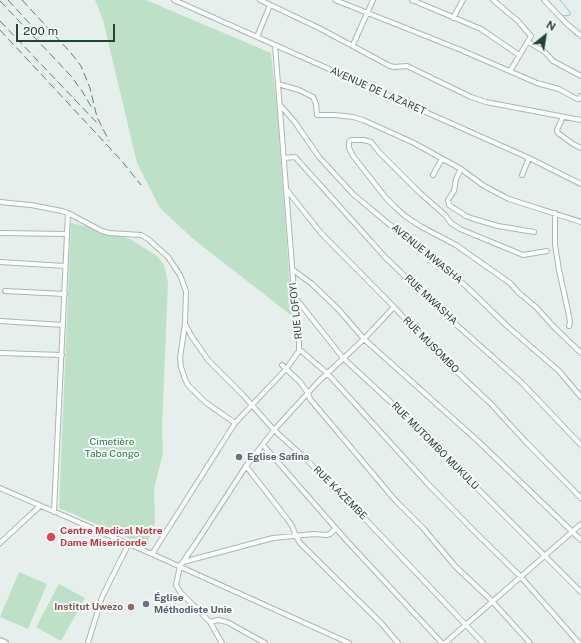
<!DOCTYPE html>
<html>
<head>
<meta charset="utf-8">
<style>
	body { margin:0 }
	#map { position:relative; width:581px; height:643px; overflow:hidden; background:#e6efeb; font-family:"Public Sans",sans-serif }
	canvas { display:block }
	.north { position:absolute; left:525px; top:16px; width:40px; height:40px; -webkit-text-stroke:3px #f7fbf9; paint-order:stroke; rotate:30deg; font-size:11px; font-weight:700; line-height:16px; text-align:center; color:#24423a }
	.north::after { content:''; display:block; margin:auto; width:14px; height:18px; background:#24423a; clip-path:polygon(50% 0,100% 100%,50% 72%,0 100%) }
	.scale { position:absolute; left:16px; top:24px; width:99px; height:18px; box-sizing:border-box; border:2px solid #24423a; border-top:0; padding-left:5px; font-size:12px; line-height:14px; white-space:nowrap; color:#24423a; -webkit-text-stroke:3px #f7fbf9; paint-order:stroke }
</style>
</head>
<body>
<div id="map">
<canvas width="581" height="643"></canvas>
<div class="north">N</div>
<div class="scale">200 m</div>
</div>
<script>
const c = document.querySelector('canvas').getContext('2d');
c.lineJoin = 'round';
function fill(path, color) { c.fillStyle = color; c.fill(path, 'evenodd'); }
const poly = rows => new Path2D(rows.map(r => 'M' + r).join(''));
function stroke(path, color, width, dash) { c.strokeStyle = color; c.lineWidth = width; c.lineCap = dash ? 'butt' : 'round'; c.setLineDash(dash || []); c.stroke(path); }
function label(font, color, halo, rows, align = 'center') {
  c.font = font + ' "Public Sans",sans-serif'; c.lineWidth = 4; c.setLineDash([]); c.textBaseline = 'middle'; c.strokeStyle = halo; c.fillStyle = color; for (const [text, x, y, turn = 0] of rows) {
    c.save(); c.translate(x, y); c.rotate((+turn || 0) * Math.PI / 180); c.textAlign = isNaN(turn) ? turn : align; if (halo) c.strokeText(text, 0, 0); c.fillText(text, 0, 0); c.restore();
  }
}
fill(poly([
	[95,0,146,0,271,53,278,119,292,316,192,238,160,208,137,163,103,20],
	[71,223,95,228,130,239,157,256,164,265,168,282,162,427,163,453,154,489,155,523,147,544,133,540,59,508],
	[19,572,47,584,28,629,0,617],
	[59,584,85,598,61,641,36,627]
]), '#bfe0c8');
stroke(poly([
	[560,0,570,12,570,15,562,16],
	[574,32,575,35,581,38]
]), '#8ec9d4', 1);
const street = poly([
	[174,0,529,158,581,184],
	[260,0,319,28,390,66,394,67,407,66,471,97,486,102,581,120],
	[335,0,461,50,537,83,559,89,577,99,579,99,581,96],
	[412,0,481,29,519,55],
	[493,0,518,21,531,36,510,71],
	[544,0,567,24,581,36],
	[453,18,463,0],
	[257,37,270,5],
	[528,42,545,52,553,61,581,76],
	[353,45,373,0],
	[278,84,299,90,313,97,316,104,317,115,335,115,353,117,363,120,414,143,461,169,484,186,509,199,581,222],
	[280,105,294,121,319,157,353,194,390,225,407,237,420,250,466,286,507,326,559,371,581,397],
	[563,117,557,130,558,133,573,144,581,148],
	[284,158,295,157,385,257,442,312,522,383,581,445],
	[461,169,456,179,454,191,448,200,449,205,466,216,474,219,498,226,534,232],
	[433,175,442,159],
	[522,175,529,158],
	[286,189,321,233,394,307,435,351,491,404,526,442,581,498],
	[0,202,31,205,62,211,68,213,102,231,109,233,141,235,148,239,168,257,180,275,186,291,185,324,180,358,181,367,185,379,188,385,205,402,235,423],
	[555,213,555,245,559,270,568,311,570,322,569,326],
	[0,233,66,234],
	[547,251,523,255,460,229,451,223,445,215,420,193,379,152,371,142,363,140,351,140,349,142,349,148,353,156,386,198,395,207,405,216,420,226,456,245,510,283,519,293,536,307,553,326,581,353],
	[0,262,65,266],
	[292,269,312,284,339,310,364,339,479,442,581,540],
	[5,291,65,294],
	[294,296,343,358,395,406,581,592],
	[0,321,63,325],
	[185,324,192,337,208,360,243,395,274,430,306,459,329,483,350,503,483,643],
	[299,349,327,373,427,483,476,533,521,577,579,643],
	[0,353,62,355],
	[282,365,300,382,308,393,310,399,395,500,423,528,455,566,492,601,530,643],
	[263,445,347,541,442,643],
	[246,466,288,520,292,526,296,536,300,543,381,623,398,643],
	[0,488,152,554,349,643],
	[54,512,68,213],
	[0,543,40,506],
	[152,554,235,423,287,368,299,351,299,339,295,305,275,45],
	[183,562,273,538,314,534,326,535,330,534,336,528],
	[210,622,218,620,227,622,265,643],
	[88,643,102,597,129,543],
	[222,643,210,622,180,592,176,585,180,566,196,543,246,466,274,430,318,382,364,339,394,307],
	[445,643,581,524]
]);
const secondary = poly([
	[0,641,5,643]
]);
stroke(street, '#a8b8b2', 6);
stroke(secondary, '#a4bbb3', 8);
stroke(street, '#fff', 4);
stroke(secondary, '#fff', 5.5);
stroke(poly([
	[8,0,42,37],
	[22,0,71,53,81,66,90,88,97,117,109,141],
	[0,1,71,76,82,91,92,108],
	[0,21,98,124],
	[0,30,121,160,141,185]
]), '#5f7d75', 1, [8, 4]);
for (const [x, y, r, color] of [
	[239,457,4,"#6b7280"],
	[51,537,5,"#e0444e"],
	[146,604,4,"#6b7280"],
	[131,607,4,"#8d6e63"]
]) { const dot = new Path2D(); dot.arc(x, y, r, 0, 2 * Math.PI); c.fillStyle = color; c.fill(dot); stroke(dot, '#f7fbf9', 1.5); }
label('10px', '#24423a', '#f7fbf9', [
	["AVENUE DE LAZARET",378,91,24],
	["AVENUE MWASHA",427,254,39],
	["RUE MWASHA",431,300,43],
	["RUE LOFOYI",296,311,-96],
	["RUE MUSOMBO",431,345,45],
	["RUE MUTOMBO MUKULU",435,446,45],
	["RUE KAZEMBE",340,493,45]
]);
label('10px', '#2d7a4b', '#f7fbf9', [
	["Cimetière",112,442],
	["Taba Congo",112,454]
]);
label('bold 10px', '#5b616d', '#f7fbf9', [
	["Eglise Safina",247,457],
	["Église",154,598],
	["Méthodiste Unie",154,610]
], 'left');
label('bold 10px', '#be3a42', '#f7fbf9', [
	["Centre Medical Notre",60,531],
	["Dame Misericorde",60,543]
], 'left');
label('bold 10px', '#785e54', '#f7fbf9', [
	["Institut Uwezo",123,607]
], 'right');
</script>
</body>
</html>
